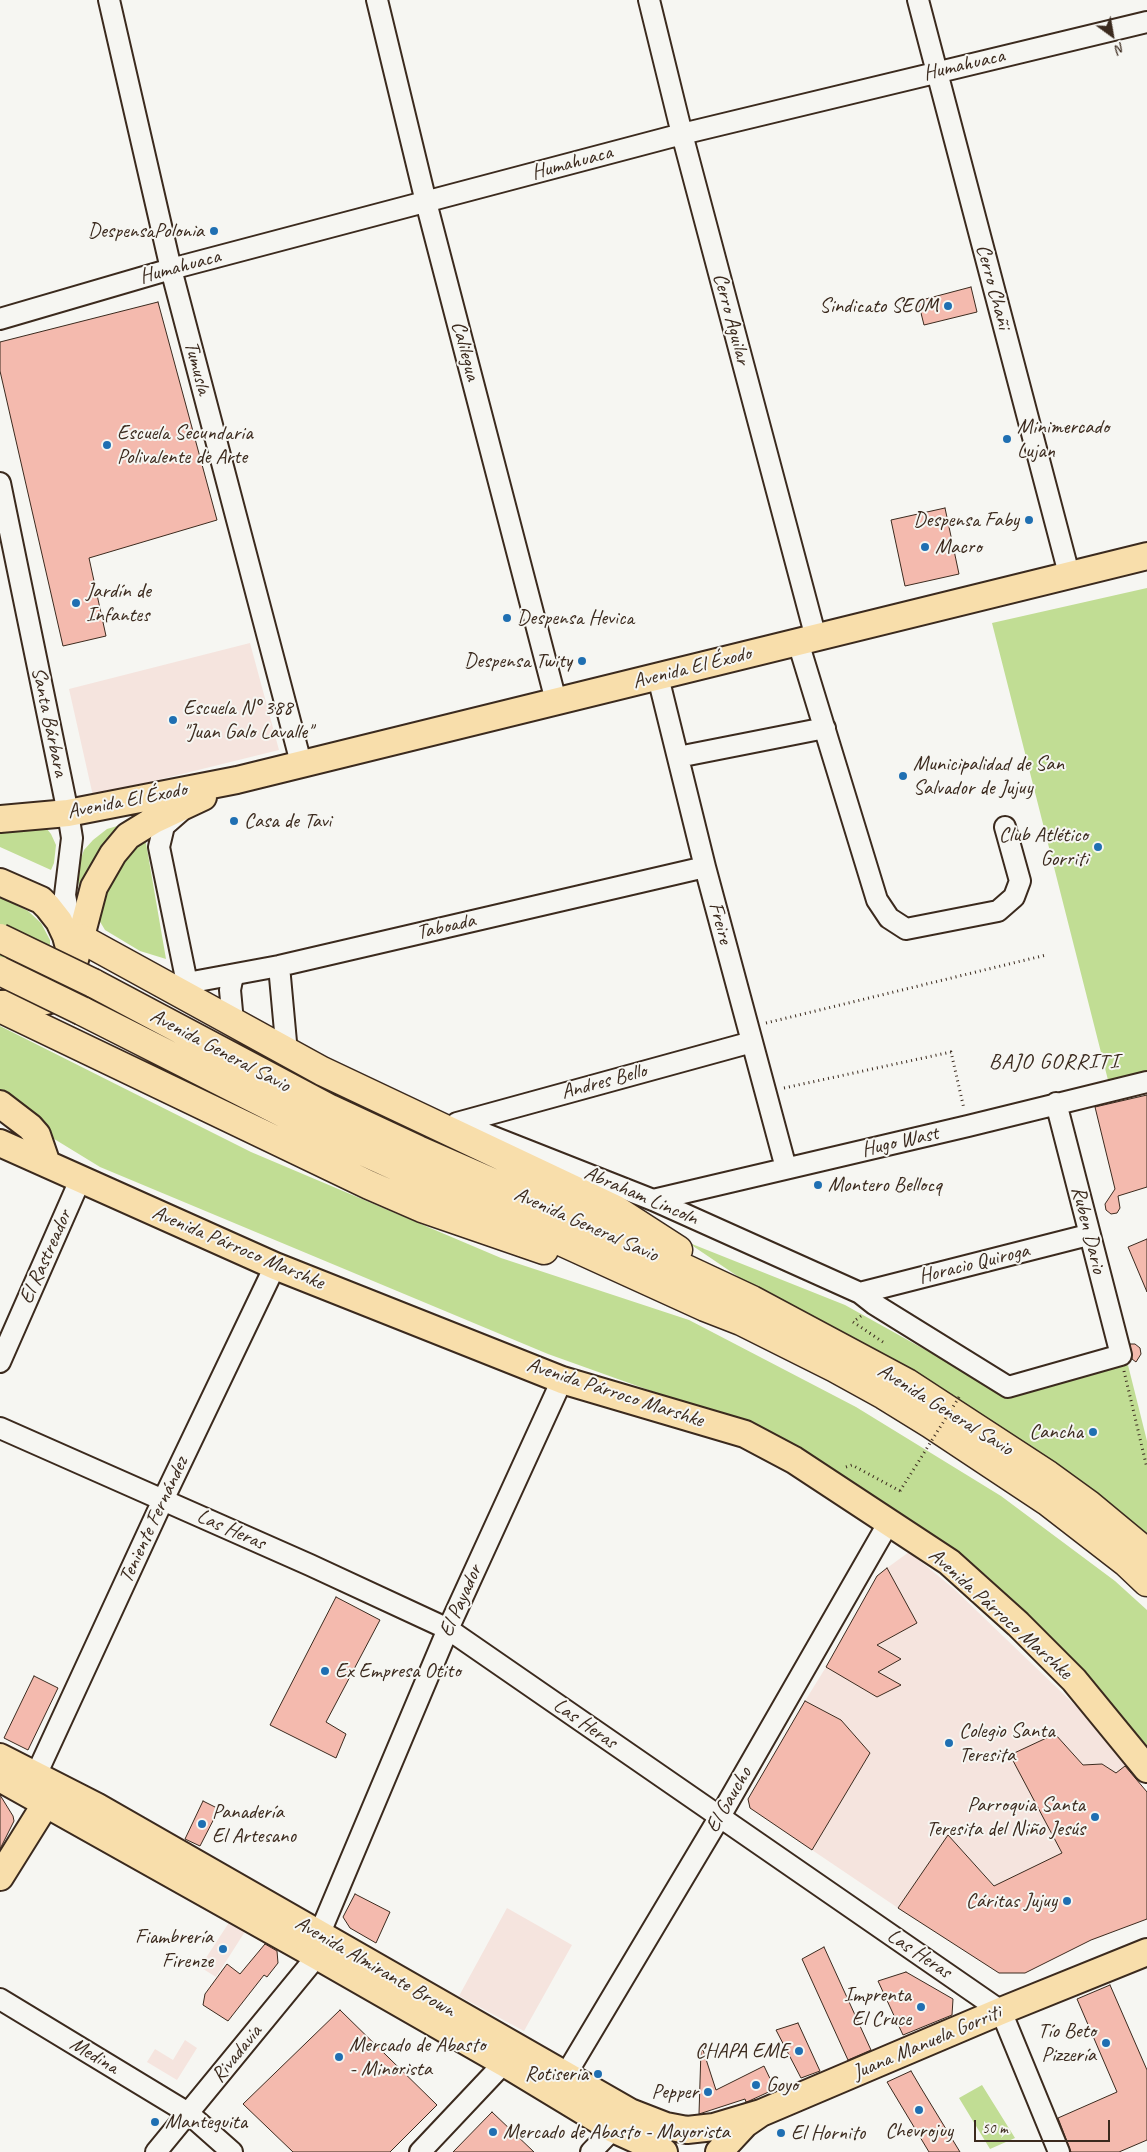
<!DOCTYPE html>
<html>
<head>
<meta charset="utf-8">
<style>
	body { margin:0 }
	#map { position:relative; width:1147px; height:2152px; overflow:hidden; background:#f6f6f2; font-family:Caveat,sans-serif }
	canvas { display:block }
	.north { position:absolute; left:1087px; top:10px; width:50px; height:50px; -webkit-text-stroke:4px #f6f6f2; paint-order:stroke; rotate:148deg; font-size:14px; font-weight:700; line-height:20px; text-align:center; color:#3b2a1e }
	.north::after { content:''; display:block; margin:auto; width:18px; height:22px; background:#3b2a1e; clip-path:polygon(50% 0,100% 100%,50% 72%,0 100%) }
	.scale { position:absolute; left:974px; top:2120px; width:136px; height:22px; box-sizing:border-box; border:2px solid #3b2a1e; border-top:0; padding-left:6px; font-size:15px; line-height:18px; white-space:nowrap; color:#3b2a1e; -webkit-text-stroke:4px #f6f6f2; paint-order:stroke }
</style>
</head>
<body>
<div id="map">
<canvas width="1147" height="2152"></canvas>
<div class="north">N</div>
<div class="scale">50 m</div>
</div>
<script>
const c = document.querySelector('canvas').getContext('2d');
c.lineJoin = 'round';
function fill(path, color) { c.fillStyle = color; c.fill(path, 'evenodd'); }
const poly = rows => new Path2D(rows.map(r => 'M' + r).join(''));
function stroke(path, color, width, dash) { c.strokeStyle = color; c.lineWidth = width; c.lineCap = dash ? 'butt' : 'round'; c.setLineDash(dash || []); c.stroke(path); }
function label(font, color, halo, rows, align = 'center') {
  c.font = font + ' Caveat,sans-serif'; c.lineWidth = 4; c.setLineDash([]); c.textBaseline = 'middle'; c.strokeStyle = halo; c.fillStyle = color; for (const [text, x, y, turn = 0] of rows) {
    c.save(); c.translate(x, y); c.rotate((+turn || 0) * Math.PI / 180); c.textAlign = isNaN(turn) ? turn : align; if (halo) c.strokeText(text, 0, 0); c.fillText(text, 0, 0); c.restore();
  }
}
fill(poly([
	[250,643,279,750,93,796,69,689],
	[909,1552,953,1588,1080,1710,1126,1765,1115,1774,1102,1764,1091,1764,1085,1767,1055,1734,1011,1755,1104,1936,1095,1939,1053,1858,995,1886,948,1835,898,1908,812,1850,870,1753,841,1720,805,1701,826,1667,877,1697,900,1685,878,1672,901,1659,877,1645,917,1623,887,1568],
	[507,1908,572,1945,524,2031,459,1996],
	[230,1921,246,1930,216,1977,200,1967],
	[185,2040,197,2048,177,2080,147,2062,155,2049,173,2060]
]), '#f5e4de');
fill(poly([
	[1147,588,1147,1071,1108,1080,992,623],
	[42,823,51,834,56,845,54,863,51,870,0,847,0,831],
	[124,824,79,893,78,867,84,850,93,840,107,829],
	[142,841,146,843,166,959,140,951,105,930,99,920,102,900,134,843],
	[0,897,28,911,41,923,50,940,50,958,44,975,34,984,9,990,0,988],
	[0,1026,251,1152,501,1258,689,1320,856,1407,1001,1496,1115,1581,1147,1610,1147,1746,1103,1695,986,1575,912,1523,777,1436,548,1354,100,1167,51,1137,0,1096],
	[687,1242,845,1305,1008,1396,1128,1365,1147,1441,1147,1543,786,1309],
	[982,2085,1015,2138,990,2149,959,2098]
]), '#c1dd94');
const building = poly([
	[971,287,977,312,924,325,918,301,971,287],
	[158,302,217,520,89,558,106,636,63,646,0,371,0,342,158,302],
	[945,508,959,574,905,586,891,520,945,508],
	[1147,1095,1147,1187,1118,1196,1120,1208,1117,1213,1111,1214,1106,1210,1105,1204,1115,1189,1095,1107,1147,1095],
	[1147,1239,1147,1292,1128,1247,1147,1239],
	[1130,1344,1135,1344,1140,1348,1141,1354,1136,1362,1132,1359,1130,1344],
	[887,1568,917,1623,877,1645,901,1659,878,1672,901,1685,877,1697,826,1667,877,1576,887,1568],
	[336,1597,380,1620,326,1722,346,1734,336,1758,270,1725,336,1597],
	[34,1676,58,1688,28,1750,4,1738,34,1676],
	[805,1701,841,1720,870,1753,812,1850,750,1808,748,1799,805,1701],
	[1055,1734,1083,1765,1102,1764,1116,1773,1125,1766,1147,1792,1147,1919,1091,1940,1025,1973,999,1973,898,1908,948,1835,994,1886,1062,1853,1010,1755,1055,1734],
	[0,1795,13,1816,14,1821,0,1849,0,1795],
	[203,1801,219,1809,200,1846,185,1839,203,1801],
	[355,1894,390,1912,376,1943,350,1928,343,1917,355,1894],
	[265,1944,277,1951,278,1963,267,1977,264,1975,228,2021,203,2005,205,1994,227,1964,240,1974,265,1944],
	[824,1947,871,2050,848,2060,802,1959,824,1947],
	[906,1972,953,1999,952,2015,903,2035,878,1981,906,1972],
	[1110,1985,1147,2070,1147,2140,1119,2152,1071,2152,1058,2118,1117,2092,1077,1999,1110,1985],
	[340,2010,437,2105,390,2152,293,2152,243,2104,340,2010],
	[798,2023,820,2071,801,2078,776,2030,798,2023],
	[701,2050,703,2050,716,2090,764,2066,775,2089,749,2101,746,2102,745,2099,699,2114,701,2050],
	[911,2071,921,2088,960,2152,929,2152,887,2082,911,2071],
	[492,2112,534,2152,453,2152,492,2112]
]);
fill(building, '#f4baae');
stroke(building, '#3b2a1e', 1);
const minor = poly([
	[109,0,171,269,301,763],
	[377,0,426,202,556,701],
	[649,0,682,134,816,638],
	[918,0,1069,574],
	[0,319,171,269,682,134,1147,22],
	[0,483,68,813,72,838,65,895,73,938],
	[798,642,877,900,889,918,906,929,998,911,1014,897,1020,881,1005,827],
	[658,677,705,867,786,1168],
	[678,757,825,728],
	[180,812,164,826,159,847,187,983,186,996],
	[279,966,286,1042],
	[187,983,279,966,705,867],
	[233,1022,230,990,232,980,236,974],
	[457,1123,752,1042],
	[473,1129,653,1200,860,1293,874,1304,1008,1387,1121,1355,1056,1103],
	[653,1200,968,1126,1147,1082],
	[860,1293,1088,1235],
	[0,1362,80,1180],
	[0,1428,310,1565,448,1629,1001,2011,1059,2152],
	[23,1783,36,1775,163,1500,275,1266],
	[0,1999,188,2113,232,2152],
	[565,2076,719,1818,889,1522],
	[156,2152,317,1956,319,1935,448,1629,562,1380],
	[420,2152,504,2063],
	[591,2152,613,2129]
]);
const major = poly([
	[0,819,68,813,237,780,1147,556],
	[0,882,41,900,48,907,59,921,66,936,73,962],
	[0,1004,38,1003,50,1000,60,992,72,971,94,887,113,854,128,836,154,820,203,797],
	[0,1104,30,1127,37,1135,47,1164],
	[0,1143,275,1266,562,1380,745,1434,794,1460,949,1562,1018,1624,1074,1680,1147,1769],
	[0,1757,96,1806,630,2112,666,2126,687,2130,714,2127,761,2113],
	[0,1778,317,1956,504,2063,613,2129,664,2152],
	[0,1877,45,1805,58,1794],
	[719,2152,745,2124,761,2113,1001,2011,1147,1952]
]);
const highway = poly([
	[80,938,322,1071,616,1210,678,1250],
	[93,983,330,1109,418,1150,626,1241,752,1300,907,1383,1048,1475,1088,1504,1147,1553],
	[0,1008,369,1185,422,1208,544,1250],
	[82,1011,323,1133,705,1307,741,1321,835,1368,884,1395,931,1424,1047,1501,1127,1563,1147,1582]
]);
stroke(minor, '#3b2a1e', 24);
stroke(major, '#3b2a1e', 30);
stroke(highway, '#3b2a1e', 31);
stroke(poly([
	[766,1023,1046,955],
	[784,1088,951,1052,964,1109],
	[861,1316,853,1322,886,1344],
	[1124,1371,1147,1468],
	[846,1467,852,1465,900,1491]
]), '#3b2a1e', 3, [1, 4]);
stroke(minor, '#f6f6f2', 20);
stroke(major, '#f8deab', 26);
stroke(highway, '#f8deab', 28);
const highwayBridge = poly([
	[0,938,93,983],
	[0,971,82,1011]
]);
stroke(highwayBridge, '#3b2a1e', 31, []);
stroke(poly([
	[900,1491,961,1394]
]), '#3b2a1e', 3, [1, 4]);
stroke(highwayBridge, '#f8deab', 28);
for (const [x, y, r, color] of [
	[214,231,5,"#1f6fb2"],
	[948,306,5,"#1f6fb2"],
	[1007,439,5,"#1f6fb2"],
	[107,445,5,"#1f6fb2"],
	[1029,520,5,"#1f6fb2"],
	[925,547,5,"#1f6fb2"],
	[76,603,5,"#1f6fb2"],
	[507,618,5,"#1f6fb2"],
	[582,661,5,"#1f6fb2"],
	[173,720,5,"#1f6fb2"],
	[903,776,5,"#1f6fb2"],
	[234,821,5,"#1f6fb2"],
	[1098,847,5,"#1f6fb2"],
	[818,1185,5,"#1f6fb2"],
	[1093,1432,5,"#1f6fb2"],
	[325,1671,5,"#1f6fb2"],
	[949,1743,5,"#1f6fb2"],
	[1095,1817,5,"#1f6fb2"],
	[202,1824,5,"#1f6fb2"],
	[1067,1901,5,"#1f6fb2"],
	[223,1949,5,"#1f6fb2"],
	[921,2007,5,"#1f6fb2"],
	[1106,2043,5,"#1f6fb2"],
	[799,2051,5,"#1f6fb2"],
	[339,2057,5,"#1f6fb2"],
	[598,2074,5,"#1f6fb2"],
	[756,2085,5,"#1f6fb2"],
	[708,2092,5,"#1f6fb2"],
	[919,2110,5,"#1f6fb2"],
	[155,2122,5,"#1f6fb2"],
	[493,2132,5,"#1f6fb2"],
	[781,2133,5,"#1f6fb2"]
]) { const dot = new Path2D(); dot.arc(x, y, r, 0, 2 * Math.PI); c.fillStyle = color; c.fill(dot); stroke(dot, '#f6f6f2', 2); }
label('21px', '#3b2a1e', '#f6f6f2', [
	["Humahuaca",964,65,-13],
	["Humahuaca",572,163,-15],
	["Humahuaca",180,267,-15],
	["Cerro Chañi",993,287,75],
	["Cerro Aguilar",731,319,75],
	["Calilegua",465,351,75],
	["Tumusla",197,368,75],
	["Avenida El Éxodo",692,668,-14],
	["Santa Bárbara",49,722,78],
	["Avenida El Éxodo",127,801,-11],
	["Freire",720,923,75],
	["Taboada",446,927,-13],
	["Avenida General Savio",220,1051,28],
	["Andres Bello",604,1082,-15],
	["Hugo Wast",900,1142,-13],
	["Abraham Lincoln",641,1196,23],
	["Avenida General Savio",586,1225,24],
	["Ruben Dario",1088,1230,76],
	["Avenida Párroco Marshke",238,1248,23],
	["El Rastreador",46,1257,-66],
	["Horacio Quiroga",974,1264,-14],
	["Avenida Párroco Marshke",615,1393,18],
	["Avenida General Savio",945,1410,32],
	["Teniente Fernández",154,1520,-65],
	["Las Heras",231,1530,24],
	["El Payador",461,1601,-66],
	["Avenida Párroco Marshke",1000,1614,42],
	["Las Heras",585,1724,35],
	["El Gaucho",729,1800,-60],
	["Las Heras",919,1954,34],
	["Avenida Almirante Brown",375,1967,30],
	["Juana Manuela Gorriti",927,2043,-23],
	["Rivadavia",237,2054,-51],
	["Medina",94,2056,31]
]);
label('21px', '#3b2a1e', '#f6f6f2', [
	["DespensaPolonia",204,231,"right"],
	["Sindicato SEOM",938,306,"right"],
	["Minimercado",1017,427],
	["Lujan",1017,451],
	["Escuela Secundaria",117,433],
	["Polivalente de Arte",117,457],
	["Despensa Faby",1019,520,"right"],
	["Macro",935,547],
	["Jardín de",86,591],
	["Infantes",86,615],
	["Despensa Hevica",517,618],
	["Despensa Twity",572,661,"right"],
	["Escuela N° 388",183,708],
	["\"Juan Galo Lavalle\"",183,732],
	["Municipalidad de San",913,764],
	["Salvador de Jujuy",913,788],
	["Casa de Tavi",244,821],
	["Club Atlético",1088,835,"right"],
	["Gorriti",1088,859,"right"],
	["Montero Bellocq",828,1185],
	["Cancha",1083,1432,"right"],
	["Ex Empresa Otito",335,1671],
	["Colegio Santa",959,1731],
	["Teresita",959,1755],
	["Parroquia Santa",1085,1805,"right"],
	["Teresita del Niño Jesús",1085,1829,"right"],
	["Panadería",212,1812],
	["El Artesano",212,1836],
	["Cáritas Jujuy",1057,1901,"right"],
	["Fiambrería",213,1937,"right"],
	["Firenze",213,1961,"right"],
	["Imprenta",911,1995,"right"],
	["El Cruce",911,2019,"right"],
	["Tío Beto",1096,2031,"right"],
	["Pizzería",1096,2055,"right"],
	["Mercado de Abasto",349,2045],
	["- Minorista",349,2069],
	["CHAPA EME",789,2051,"right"],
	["Rotiseria",588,2074,"right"],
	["Goyo",766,2085],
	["Pepper",698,2092,"right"],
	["Manteguita",165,2122],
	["Chevrojuy",919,2131,"center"],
	["Mercado de Abasto - Mayorista",503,2132],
	["El Hornito",791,2133]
], 'left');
c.letterSpacing = '1px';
label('22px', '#3b2a1e', '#f6f6f2', [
	["BAJO GORRITI",1054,1062]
]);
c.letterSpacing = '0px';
</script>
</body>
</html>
